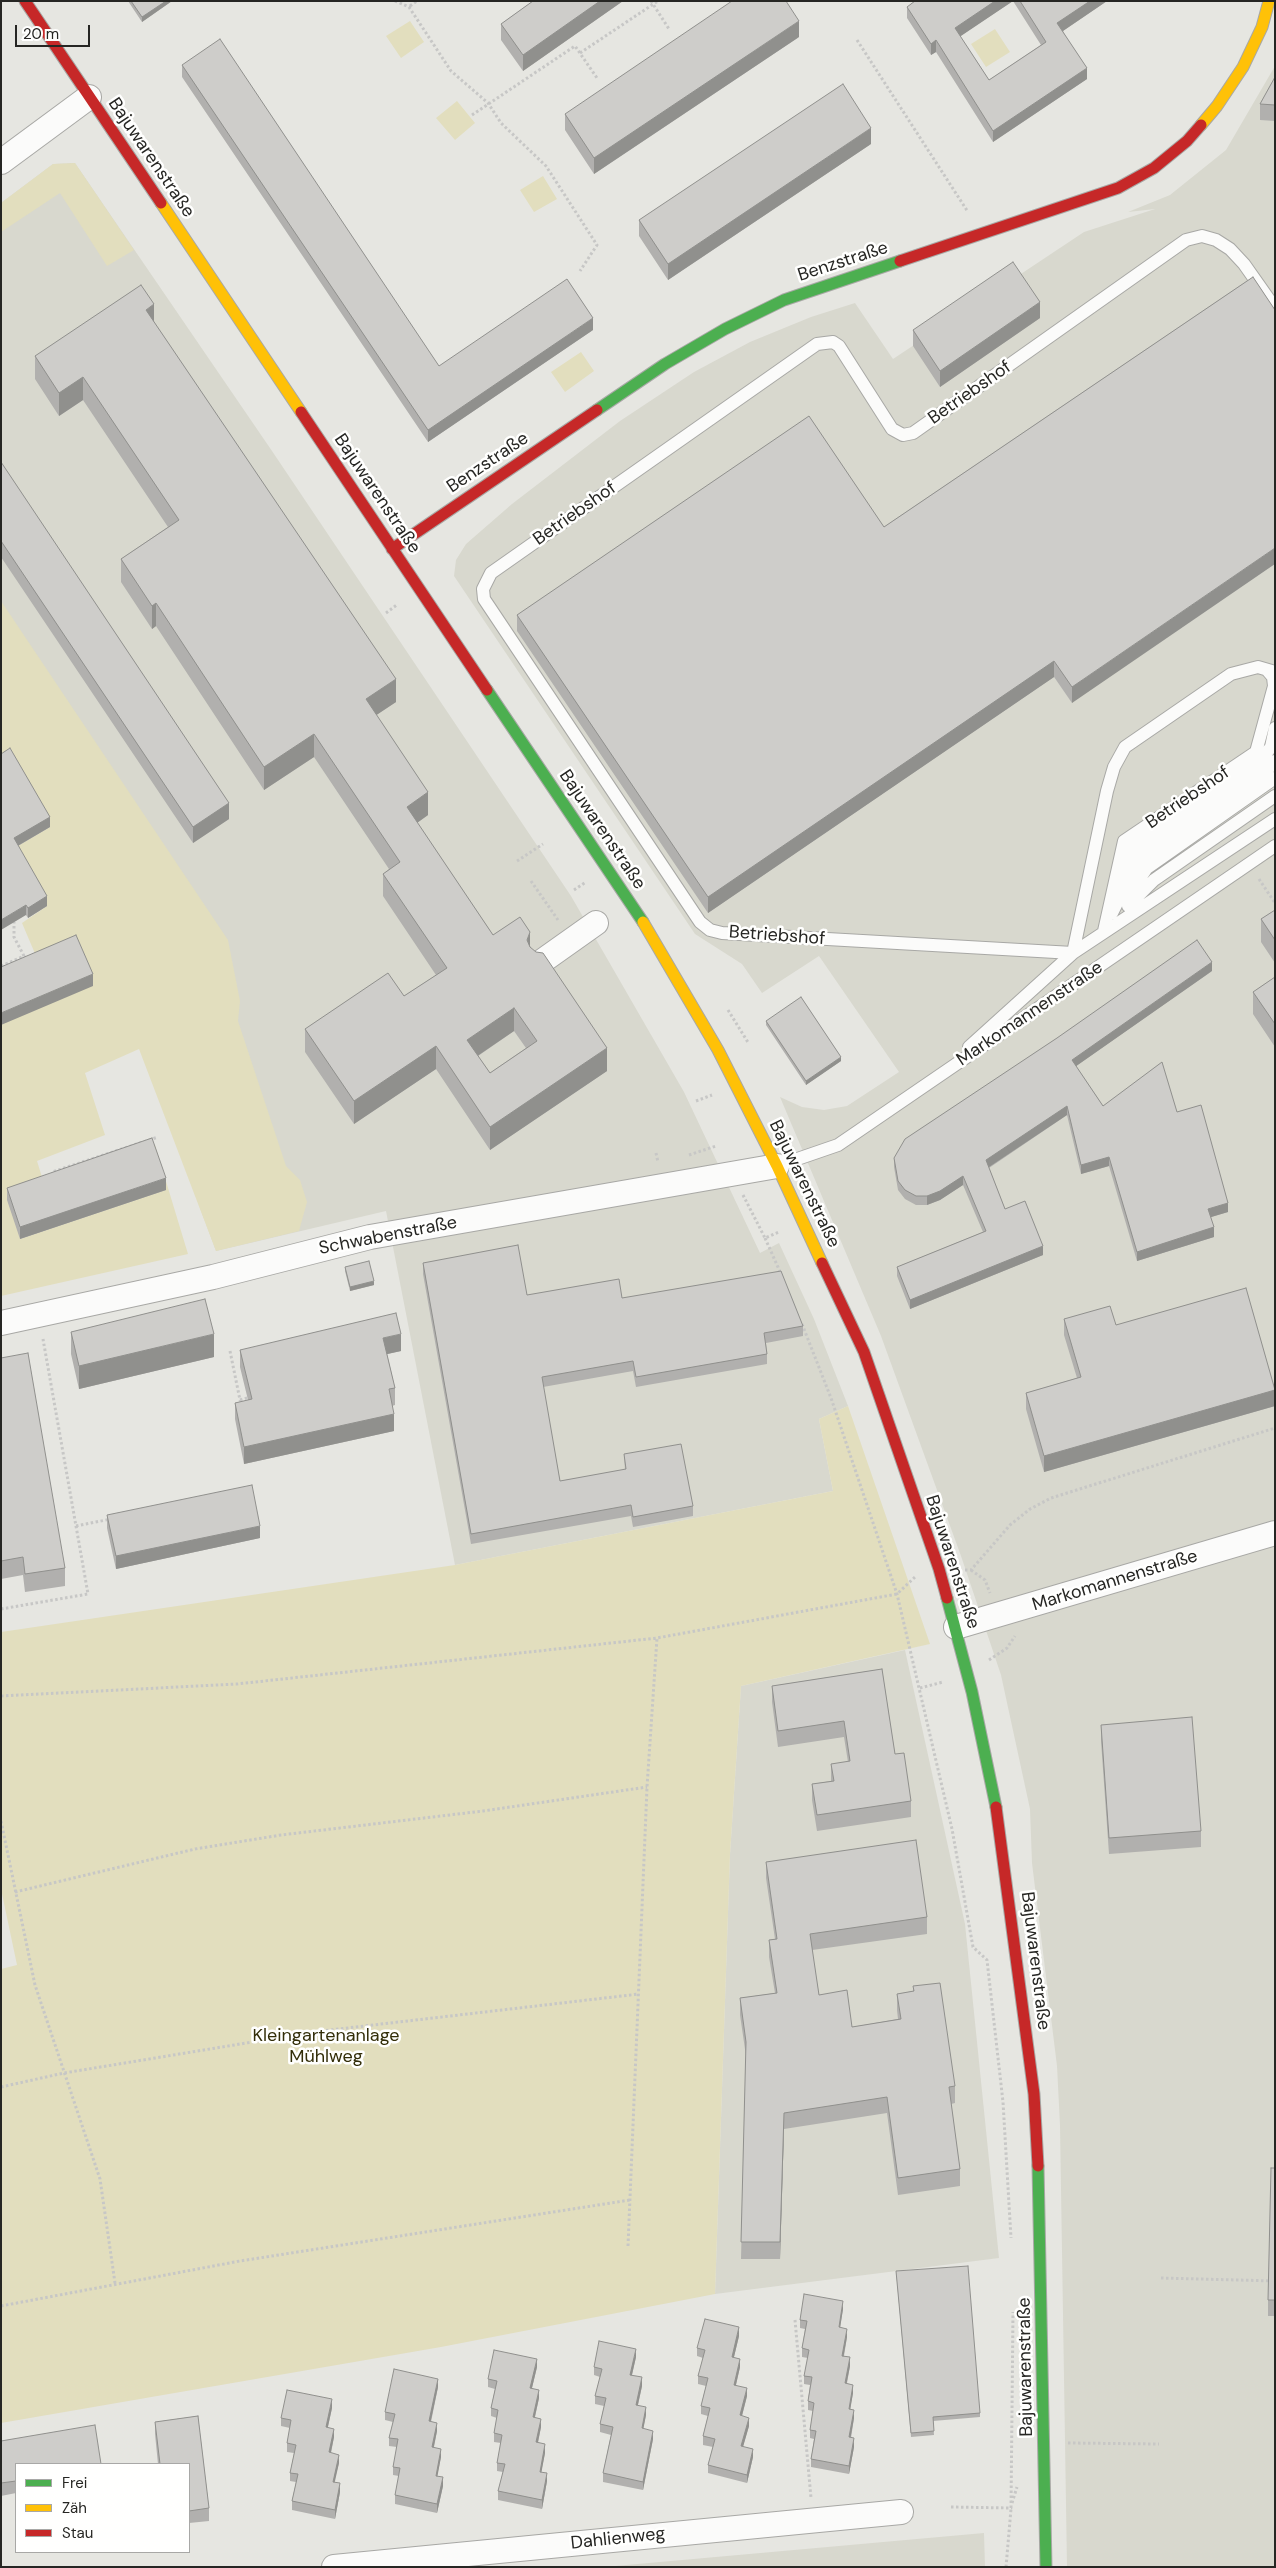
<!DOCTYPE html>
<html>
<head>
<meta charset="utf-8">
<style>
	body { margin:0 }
	#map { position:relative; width:1276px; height:2568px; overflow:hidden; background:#e6e6e1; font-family:"DM Sans",sans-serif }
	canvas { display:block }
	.frame { position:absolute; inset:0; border:2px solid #262623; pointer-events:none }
	.legend { position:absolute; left:15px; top:2463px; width:175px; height:90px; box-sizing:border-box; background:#fffffe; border:1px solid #a8a8a6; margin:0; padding:6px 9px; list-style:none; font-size:15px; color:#262623 }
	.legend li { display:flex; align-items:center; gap:10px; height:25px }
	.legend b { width:25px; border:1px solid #a8a8a6 }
	.scale { position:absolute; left:15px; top:25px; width:75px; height:22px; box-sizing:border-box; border:2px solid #262623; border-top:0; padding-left:6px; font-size:15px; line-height:18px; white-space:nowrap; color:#262623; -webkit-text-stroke:4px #fffffe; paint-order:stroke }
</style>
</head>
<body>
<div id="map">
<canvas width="1276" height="2568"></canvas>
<div class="frame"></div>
<ul class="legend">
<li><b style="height:6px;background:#4caf50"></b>Frei</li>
<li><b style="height:6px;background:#ffc107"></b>Zäh</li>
<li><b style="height:6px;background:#c62828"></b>Stau</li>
</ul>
<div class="scale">20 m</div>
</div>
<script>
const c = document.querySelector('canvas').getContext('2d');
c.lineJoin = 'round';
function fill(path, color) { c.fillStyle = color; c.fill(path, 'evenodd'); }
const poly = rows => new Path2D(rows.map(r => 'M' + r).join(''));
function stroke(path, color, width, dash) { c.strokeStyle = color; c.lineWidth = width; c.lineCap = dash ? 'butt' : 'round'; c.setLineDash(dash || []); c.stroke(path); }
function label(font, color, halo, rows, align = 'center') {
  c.font = font + ' "DM Sans",sans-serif'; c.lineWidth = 5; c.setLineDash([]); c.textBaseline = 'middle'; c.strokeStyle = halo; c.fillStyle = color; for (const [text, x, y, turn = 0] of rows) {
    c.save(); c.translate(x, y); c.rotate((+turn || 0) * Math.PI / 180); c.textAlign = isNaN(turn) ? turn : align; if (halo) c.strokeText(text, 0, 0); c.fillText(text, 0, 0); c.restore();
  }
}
fill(poly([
	[1275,66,1275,326,884,543,517,632,1054,677,1072,702,1275,564,1275,2567,1067,2567,1060,2125,1057,2066,1032,1863,1030,1809,1001,1675,961,1556,881,1336,780,1097,802,1107,824,1110,847,1106,899,1072,819,956,762,993,742,964,695,934,454,576,456,560,466,544,512,504,620,421,694,372,750,342,811,317,855,303,893,359,1084,232,1155,209,1128,212,1170,195,1226,150],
	[75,163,272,451,571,896,684,1092,760,1253,779,1243,814,1319,848,1406,819,1419,833,1491,455,1565,386,1211,216,1251,43,785,1,727,1,203,53,164],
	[905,1650,965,1924,999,2258,715,2294,730,1854,741,1686],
	[984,2533,985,2567,604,2567]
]), '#d8d8ce');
fill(poly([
	[410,21,424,42,401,58,386,36],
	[995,29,1010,52,986,67,971,44],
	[457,101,475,123,455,140,436,118],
	[75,163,134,250,107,266,60,193,1,232,1,203,53,164],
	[543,176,557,199,534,212,520,190],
	[581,352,594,371,565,392,551,372],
	[1,601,228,940,240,1001,238,1021,286,1166,300,1180,307,1202,299,1231,216,1251,139,1049,85,1073,105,1135,37,1161,45,1187,20,1239,165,1190,148,1144,155,1145,188,1254,1,1296,1,1025,39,963,22,923,47,906,14,848,50,827,25,783,1,764],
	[848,1406,930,1644,741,1686,730,1854,715,2294,441,2347,1,2423,1,1969,17,1965,1,1889,1,1632,455,1565,833,1491,819,1419]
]), '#e2debe');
const lane = poly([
	[1275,308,1244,264,1230,249,1216,240,1202,236,1186,240,913,433,903,435,892,429,839,346,833,342,817,344,491,573,483,589,484,599,700,922,710,930,722,933,1073,953,1275,819],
	[1123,875,1132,850,1261,760,1271,747,1275,728],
	[1128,896,1147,868,1275,778],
	[1128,906,1154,880,1275,796],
	[1112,913,1139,859,1268,769,1275,761],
	[1104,931,1124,841,1256,752,1274,686,1273,677,1267,670],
	[969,1047,1073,953,1107,791,1114,767,1125,747,1231,674,1258,667,1275,672],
	[777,1166,838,1145,1275,846]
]);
const street = poly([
	[1,162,89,97],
	[541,962,596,923],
	[1,1323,213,1277,370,1237,777,1166],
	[956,1627,1275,1533],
	[334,2567,901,2512]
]);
const fast = poly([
	[597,410,665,364,725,329,784,300,900,261],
	[487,690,643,922],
	[947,1598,972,1692,996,1807],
	[1038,2166,1046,2567]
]);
const slow = poly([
	[1201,125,1217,106,1243,67,1262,27,1269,1],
	[161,203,301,412],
	[643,922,718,1050,777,1166,822,1263]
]);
const jam = poly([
	[25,1,161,203],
	[900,261,1118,188,1154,168,1187,141,1201,125],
	[301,412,487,690],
	[392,549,597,410],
	[822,1263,864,1352,939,1569,947,1598],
	[996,1807,1034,2094,1038,2166]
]);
stroke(lane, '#a8a8a5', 14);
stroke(street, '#a8a8a5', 26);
stroke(fast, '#a8a8a5', 13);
stroke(slow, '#a8a8a5', 13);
stroke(jam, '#a8a8a5', 13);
stroke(poly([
	[395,1,409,7,451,71,488,103,501,123,546,166,597,245,580,271],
	[651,1,669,29],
	[410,6,417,1],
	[857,40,968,212],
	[580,53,658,1],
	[472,115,575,46,597,78],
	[386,613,398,604],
	[517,861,543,844],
	[1259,879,1275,903],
	[531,881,558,920],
	[574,890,586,882],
	[1,966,24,956,14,937,14,922],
	[728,1010,749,1044],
	[696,1101,712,1095],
	[656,1153,658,1162],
	[689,1155,716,1146],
	[53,1175,52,1172,158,1137],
	[743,1195,765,1238,779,1232],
	[765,1238,781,1274],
	[802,1324,831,1398,897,1594,952,1829,973,1947,987,1960,1003,2102,1011,2238],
	[230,1351,240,1400,250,1397],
	[76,1526,111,1519],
	[965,1570,971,1570,1010,1525,1030,1509,1051,1498,1275,1428],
	[971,1570,985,1580,990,1593],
	[1,1609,88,1594,43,1339],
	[989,1660,1007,1648,1015,1636],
	[920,1688,943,1682],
	[1,1696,237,1684,657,1638,897,1594,915,1577],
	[1,1821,35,1985,100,2179,115,2283],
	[15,1892,195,1849,281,1835,483,1811,647,1787],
	[1,2087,64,2073,313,2032,639,1994],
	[628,2246,647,1787,657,1638],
	[1161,2278,1275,2281],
	[1,2306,240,2261,630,2200],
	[795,2320,811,2498],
	[1068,2443,1159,2444],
	[1012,2503,1017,2487],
	[951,2507,1011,2508,1013,2312],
	[1006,2567,1011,2509]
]), '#c7c7c6', 3, [2.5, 2.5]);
stroke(lane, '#fbfbfa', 12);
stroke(street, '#fbfbfa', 24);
stroke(fast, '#4caf50', 11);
stroke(slow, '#ffc107', 11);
stroke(jam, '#c62828', 11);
fill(poly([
	[128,1,172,1,142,22],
	[533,1,623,1,523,71,501,40,501,24],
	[915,1,1107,1,1063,31,1087,79,993,142,936,52,931,55,907,18,907,7],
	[1013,1,1041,45,989,80,960,36],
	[799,37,594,174,565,130,565,114],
	[182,65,439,366,593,330,428,442,182,77],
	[1275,77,1275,121,1260,120,1260,104],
	[871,144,668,280,639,236,639,220],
	[1253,277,1072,703,1054,677,708,913,517,631,517,615,884,527],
	[1040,318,940,387,913,346,913,330],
	[154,322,396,702,376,715,428,815,417,823,493,935,530,947,607,1071,490,1150,436,1069,354,1124,305,1052,305,1029,404,996,436,975,383,896,383,874,389,869,314,757,264,790,156,626,152,629,121,582,121,559,168,527,83,400,59,416,35,379,35,356],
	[514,1031,526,1048,490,1073,478,1056],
	[1,462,229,819,193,843,1,557],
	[1,754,50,827,18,846,47,906,28,918,26,915],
	[1275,910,1275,963,1261,942,1261,919],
	[1212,971,1076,1066,1103,1106,1177,1112,1228,1212,1211,1217,1214,1237,1137,1261,1109,1166,1081,1174,1067,1115,989,1168,1005,1209,1043,1255,910,1309,897,1276,897,1267,983,1232,963,1185,940,1200,927,1205,916,1205,905,1199,898,1190,894,1167,894,1158],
	[1275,977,1275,1047,1253,1014,1253,992],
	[766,1021,841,1061,806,1085,766,1025],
	[7,1188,166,1190,20,1239,7,1200],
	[423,1263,527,1295,622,1298,803,1326,803,1336,766,1343,767,1354,767,1364,636,1387,633,1371,543,1387,560,1481,625,1470,624,1454,693,1506,693,1516,633,1527,631,1516,471,1544,423,1274],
	[345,1267,374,1285,350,1291,345,1271],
	[1064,1319,1116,1325,1275,1390,1275,1406,1044,1472,1026,1409,1026,1393,1077,1378,1064,1335],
	[71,1332,214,1357,79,1389,71,1354],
	[240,1350,401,1351,387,1354,395,1388,395,1405,392,1406,394,1431,244,1464,235,1419,235,1403,248,1400,240,1367],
	[1,1358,65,1568,65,1586,25,1592,23,1575,1,1579],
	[107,1515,260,1538,116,1569,107,1528],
	[882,1669,895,1754,911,1801,911,1817,817,1831,812,1800,812,1784,831,1781,831,1764,848,1762,844,1737,778,1747,772,1702,772,1686],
	[1101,1725,1201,1831,1201,1847,1109,1854,1101,1741],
	[766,1862,927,1917,927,1934,812,1950,819,1995,852,2027,898,2019,897,2010,897,1994,913,1991,913,1986,955,2086,955,2103,951,2104,960,2169,960,2186,898,2195,887,2113,784,2129,780,2259,741,2259,746,2056,740,2015,740,1998,775,1993,769,1957,769,1940,775,1939,766,1878],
	[1275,2168,1275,2316,1268,2316,1268,2300],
	[896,2271,980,2413,980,2417,933,2421,934,2435,911,2437],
	[843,2309,840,2327,847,2337,844,2356,850,2366,847,2383,853,2393,850,2409,854,2418,851,2438,854,2447,849,2474,811,2467,811,2459,814,2439,810,2438,810,2430,813,2411,808,2410,808,2401,810,2385,804,2384,804,2376,808,2358,802,2357,802,2348,805,2329,800,2328,800,2320],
	[739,2336,734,2357,740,2367,736,2385,747,2396,742,2416,749,2426,743,2446,753,2457,747,2483,708,2473,708,2465,713,2447,703,2445,703,2436,708,2416,701,2414,701,2406,706,2386,698,2384,698,2376,703,2358,697,2356,697,2348],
	[636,2357,632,2375,642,2386,638,2405,646,2415,643,2429,653,2439,643,2490,603,2482,603,2473,611,2435,600,2432,600,2424,604,2406,595,2404,595,2396,600,2377,594,2375,594,2367],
	[537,2367,532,2388,539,2398,535,2417,541,2427,538,2443,545,2453,541,2472,547,2481,542,2509,498,2500,498,2491,503,2472,497,2471,497,2463,501,2443,494,2442,494,2433,497,2418,491,2416,491,2408,495,2389,488,2387,488,2379],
	[438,2387,431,2422,437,2431,434,2447,441,2457,437,2476,443,2486,437,2513,395,2504,395,2495,399,2476,393,2475,393,2467,397,2447,389,2446,389,2438,393,2422,385,2420,385,2412],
	[332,2408,328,2427,334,2437,331,2453,339,2463,334,2482,340,2492,335,2519,292,2510,292,2501,296,2482,290,2481,290,2473,294,2453,287,2452,287,2443,290,2428,281,2426,281,2418],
	[198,2416,209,2508,209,2521,189,2523,189,2464,158,2464,155,2434,155,2422],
	[1,2441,16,2464,16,2493,1,2496]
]), '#b1b0ae');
fill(poly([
	[166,1,172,1,142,22,142,17],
	[600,1,623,1,523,71,523,55],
	[995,1,1013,1,955,40,955,28],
	[1090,1,1107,1,1057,35,1057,23],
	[799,21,799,37,594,174,594,158],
	[936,40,936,52,931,55,931,44],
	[1087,68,1087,79,993,142,993,131],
	[871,128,871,144,668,280,668,264],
	[1040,302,1040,318,940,387,940,371],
	[154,304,154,327,146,310],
	[593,318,593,330,428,442,428,430],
	[83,377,83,400,59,416,59,393],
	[1275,548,1275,564,1072,703,1072,687],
	[156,603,156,626,152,629,152,606],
	[1054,661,1054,677,708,913,708,897],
	[396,679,396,702,366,722,366,699],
	[314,734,314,757,264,790,264,767],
	[428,792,428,815,407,830,407,807],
	[229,803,229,819,193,843,193,827],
	[50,817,50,827,14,848,14,838],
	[47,896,47,906,28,918,28,908],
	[26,905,26,915,1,930,1,920],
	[530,932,530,955,527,940],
	[1212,962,1212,971,1072,1069,1072,1060],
	[93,974,93,986,1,1025,1,1013],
	[514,1008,514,1031,467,1063,467,1040],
	[436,1046,436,1069,354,1124,354,1101],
	[607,1048,607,1071,490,1150,490,1127],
	[841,1057,841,1061,806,1085,806,1081],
	[1067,1106,1067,1115,986,1169,986,1160],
	[1109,1157,1109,1166,1081,1174,1081,1165],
	[963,1176,963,1185,940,1200,927,1205,927,1196],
	[166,1178,166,1190,20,1239,20,1227],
	[1228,1203,1228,1212,1208,1218,1208,1209],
	[1214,1227,1214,1237,1137,1261,1137,1252],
	[1043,1246,1043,1255,910,1309,910,1300],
	[374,1281,374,1285,350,1291,350,1287],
	[214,1334,214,1357,79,1389,79,1366],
	[401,1334,401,1351,383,1355,383,1338],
	[1275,1390,1275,1406,1044,1472,1044,1456],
	[394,1414,394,1431,244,1464,244,1447],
	[260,1526,260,1538,116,1569,116,1556],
	[784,2113,784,2129,780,2259,780,2242],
	[843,2301,843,2309,839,2335,839,2327],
	[739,2327,739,2336,732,2365,732,2357],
	[847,2329,847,2337,842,2364,842,2356],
	[636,2349,636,2357,630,2383,630,2375],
	[850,2357,850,2366,845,2391,845,2383],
	[537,2359,537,2367,530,2396,530,2388],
	[740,2359,740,2367,734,2393,734,2385],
	[642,2377,642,2386,636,2413,636,2405],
	[438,2379,438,2387,429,2429,429,2421],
	[853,2385,853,2393,849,2417,849,2409],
	[747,2388,747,2396,740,2423,740,2415],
	[539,2390,539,2398,533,2425,533,2417],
	[332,2399,332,2408,326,2435,326,2427],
	[646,2407,646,2415,642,2436,642,2428],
	[854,2410,854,2418,849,2446,849,2437],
	[749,2418,749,2426,741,2454,741,2446],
	[541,2419,541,2427,536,2451,536,2442],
	[437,2423,437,2431,432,2455,432,2447],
	[334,2429,334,2437,329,2461,329,2452],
	[653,2431,653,2439,643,2490,643,2482],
	[854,2438,854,2447,849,2474,849,2466],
	[545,2444,545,2453,540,2480,540,2472],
	[441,2449,441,2457,436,2484,436,2476],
	[753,2449,753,2457,747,2483,747,2475],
	[339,2455,339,2463,333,2490,333,2482],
	[547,2473,547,2481,542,2509,542,2500],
	[443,2477,443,2486,437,2513,437,2504],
	[340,2483,340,2492,335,2519,335,2510]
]), '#90908d');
const building = poly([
	[131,1,166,1,142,17,131,1],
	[533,1,600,1,523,55,501,24,533,1],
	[732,1,786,1,799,21,594,158,565,114,732,1],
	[915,1,995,1,955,28,989,80,1046,42,1020,1,1090,1,1057,23,1087,68,993,131,936,40,931,44,907,7,915,1],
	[220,39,439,366,567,279,593,318,428,430,182,65,220,39],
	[1275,77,1275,105,1260,104,1275,77],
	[843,84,871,128,668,264,639,220,843,84],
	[1013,262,1040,302,940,371,913,330,1013,262],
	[1253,277,1275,310,1275,548,1072,687,1054,661,708,897,517,615,809,416,884,527,1253,277],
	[141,285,154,304,146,310,396,679,366,699,428,792,407,807,493,935,520,917,530,932,527,940,530,947,536,952,543,953,607,1048,490,1127,436,1046,354,1101,305,1029,388,973,404,996,447,968,383,874,400,862,314,734,264,767,156,603,152,606,121,559,179,520,83,377,59,393,35,356,141,285],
	[514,1008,537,1041,490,1073,467,1040,514,1008],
	[1,462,229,803,193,827,1,541,1,462],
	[10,748,50,817,14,838,47,896,28,908,26,905,1,920,1,754,10,748],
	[1275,910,1275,940,1261,919,1275,910],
	[76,935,93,974,1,1013,1,967,76,935],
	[1197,940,1212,962,1072,1060,1103,1106,1162,1062,1177,1112,1201,1105,1228,1203,1208,1209,1214,1227,1137,1252,1109,1157,1081,1165,1067,1106,986,1160,1005,1209,1025,1201,1043,1246,910,1300,897,1267,986,1231,963,1176,940,1191,927,1196,916,1196,905,1190,898,1181,894,1158,905,1139,1057,1038,1197,940],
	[1275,977,1275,1024,1253,992,1275,977],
	[801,997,841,1057,806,1081,766,1021,801,997],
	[152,1138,166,1178,20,1227,7,1188,152,1138],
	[518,1245,527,1295,619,1279,622,1298,781,1271,803,1326,764,1333,767,1354,636,1377,633,1361,542,1377,560,1481,626,1469,624,1454,681,1444,693,1506,633,1517,631,1505,471,1534,423,1263,518,1245],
	[369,1261,374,1281,350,1287,345,1267,369,1261],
	[1246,1288,1275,1390,1044,1456,1026,1393,1081,1377,1064,1319,1110,1306,1116,1325,1246,1288],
	[205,1299,214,1334,79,1366,71,1332,205,1299],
	[396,1313,401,1334,383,1338,395,1388,389,1389,394,1414,244,1447,235,1403,252,1399,240,1350,396,1313],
	[28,1353,65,1568,25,1574,23,1557,1,1561,1,1358,28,1353],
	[252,1485,260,1526,116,1556,107,1515,252,1485],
	[882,1669,895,1754,904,1753,911,1801,817,1815,812,1784,834,1781,831,1764,850,1761,844,1721,778,1731,772,1686,882,1669],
	[1192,1717,1201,1831,1109,1838,1101,1725,1192,1717],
	[916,1840,927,1917,810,1934,819,1995,847,1990,852,2027,901,2019,897,1994,914,1991,913,1986,940,1983,955,2086,949,2087,960,2169,898,2178,887,2097,784,2113,780,2242,741,2242,746,2042,740,1998,777,1993,769,1940,777,1939,766,1862,916,1840],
	[1271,2168,1275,2168,1275,2300,1268,2300,1271,2168],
	[968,2266,980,2413,933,2417,934,2431,911,2433,896,2271,968,2266],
	[804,2294,843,2301,839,2327,847,2329,842,2356,850,2357,845,2383,853,2385,849,2409,854,2410,849,2437,854,2438,849,2466,811,2459,816,2431,810,2430,814,2403,808,2401,812,2377,804,2376,809,2350,802,2348,807,2321,800,2320,804,2294],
	[705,2319,739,2327,732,2357,740,2359,734,2385,747,2388,740,2415,749,2418,741,2446,753,2449,747,2475,708,2465,715,2439,703,2436,710,2408,701,2406,708,2378,698,2376,705,2350,697,2348,705,2319],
	[599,2341,636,2349,630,2375,642,2377,636,2405,646,2407,642,2428,653,2431,643,2482,603,2473,613,2427,600,2424,606,2398,595,2396,602,2369,594,2367,599,2341],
	[494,2350,537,2359,530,2388,539,2390,533,2417,541,2419,536,2442,545,2444,540,2472,547,2473,542,2500,498,2491,505,2464,497,2463,502,2435,494,2433,498,2410,491,2408,497,2381,488,2379,494,2350],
	[394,2369,438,2379,429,2421,437,2423,432,2447,441,2449,436,2476,443,2477,437,2504,395,2495,400,2468,393,2467,398,2439,389,2438,395,2414,385,2412,394,2369],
	[287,2390,332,2399,326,2427,334,2429,329,2452,339,2455,333,2482,340,2483,335,2510,292,2501,298,2474,290,2473,296,2445,287,2443,291,2420,281,2418,287,2390],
	[198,2416,209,2508,189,2511,189,2464,160,2464,155,2422,198,2416],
	[95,2425,101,2464,16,2464,16,2481,1,2483,1,2441,95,2425]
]);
fill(building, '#cecdca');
stroke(building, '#90908d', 1);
label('18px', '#262623', '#fffffe', [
	["Bajuwarenstraße",151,158,56],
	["Benzstraße",843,262,-18],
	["Betriebshof",970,393,-35],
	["Benzstraße",488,463,-34],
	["Bajuwarenstraße",377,494,56],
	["Betriebshof",575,514,-35],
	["Betriebshof",1188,798,-34],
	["Bajuwarenstraße",602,830,56],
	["Betriebshof",777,936,4],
	["Markomannenstraße",1030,1014,-34],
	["Bajuwarenstraße",804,1184,64],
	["Schwabenstraße",388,1236,-11],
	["Bajuwarenstraße",952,1562,72],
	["Markomannenstraße",1115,1581,-17],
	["Bajuwarenstraße",1035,1961,83],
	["Bajuwarenstraße",1026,2367,-91],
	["Dahlienweg",618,2539,-6]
]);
label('18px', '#322d08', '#fffffe', [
	["Kleingartenanlage",326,2036],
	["Mühlweg",326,2057]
]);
</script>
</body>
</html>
